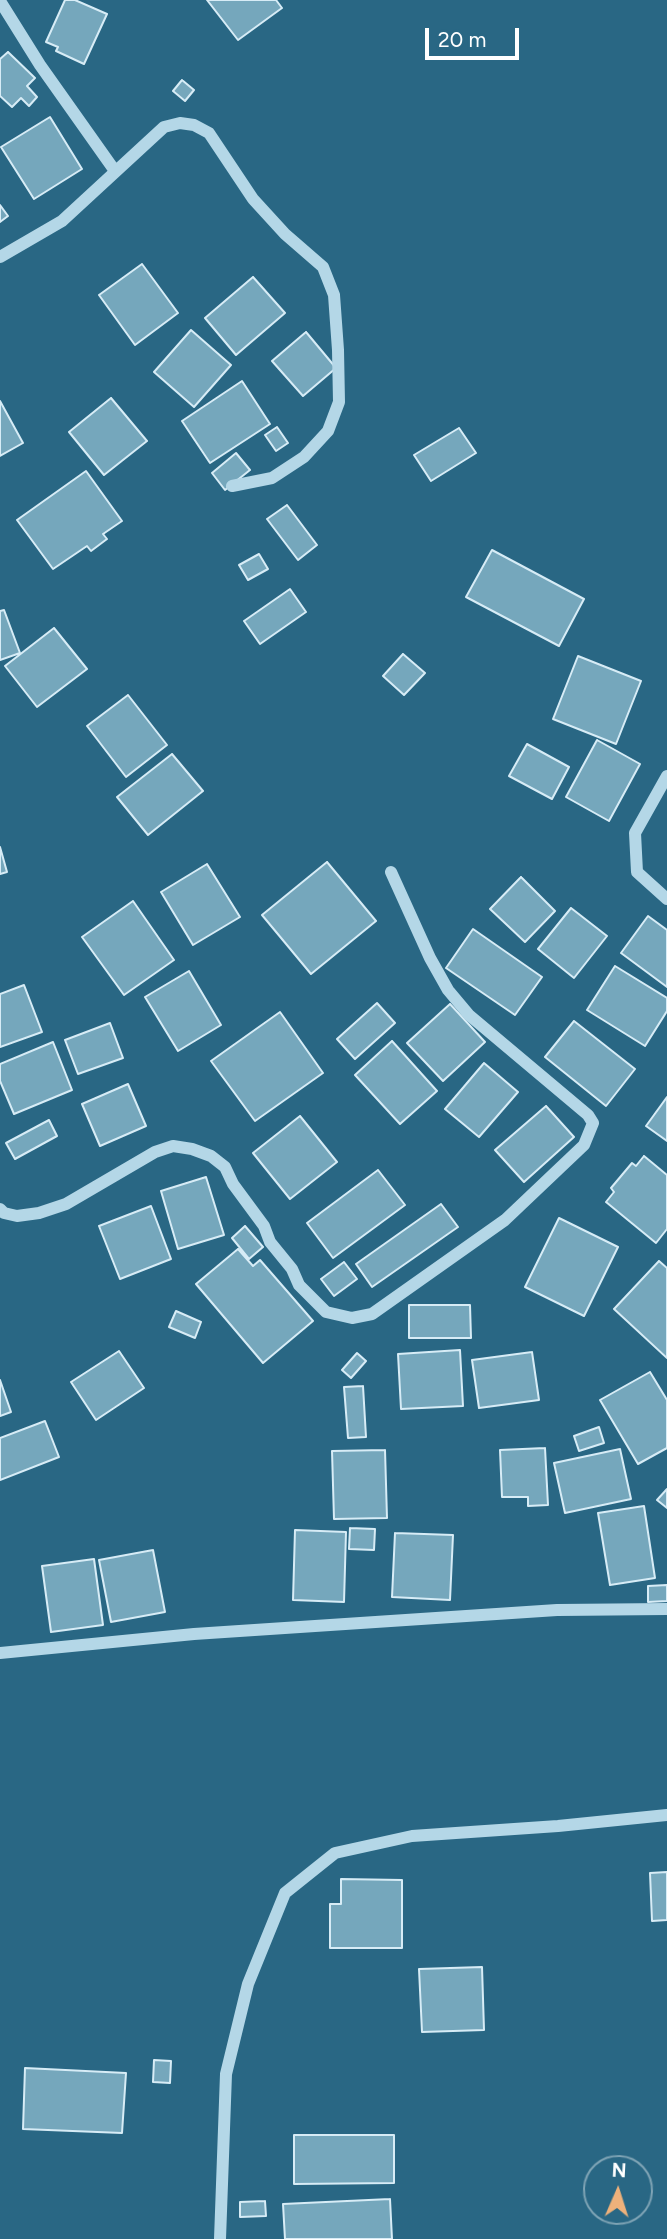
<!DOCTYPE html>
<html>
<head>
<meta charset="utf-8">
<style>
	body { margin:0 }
	#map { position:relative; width:667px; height:2239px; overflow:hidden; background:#296784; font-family:Figtree,sans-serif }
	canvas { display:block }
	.north { position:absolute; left:583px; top:2155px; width:70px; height:70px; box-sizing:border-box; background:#296784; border:2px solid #7fa4b5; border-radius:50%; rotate:3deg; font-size:19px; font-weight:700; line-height:28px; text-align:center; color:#fff }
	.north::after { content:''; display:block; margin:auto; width:24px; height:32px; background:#eeb17b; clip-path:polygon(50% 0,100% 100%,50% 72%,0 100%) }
	.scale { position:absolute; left:425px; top:28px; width:94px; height:32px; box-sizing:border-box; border:4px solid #fff; border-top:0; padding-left:9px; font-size:21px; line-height:24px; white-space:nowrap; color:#fff; -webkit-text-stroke:5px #296784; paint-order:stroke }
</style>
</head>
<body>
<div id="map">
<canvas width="667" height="2239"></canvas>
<div class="north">N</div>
<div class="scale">20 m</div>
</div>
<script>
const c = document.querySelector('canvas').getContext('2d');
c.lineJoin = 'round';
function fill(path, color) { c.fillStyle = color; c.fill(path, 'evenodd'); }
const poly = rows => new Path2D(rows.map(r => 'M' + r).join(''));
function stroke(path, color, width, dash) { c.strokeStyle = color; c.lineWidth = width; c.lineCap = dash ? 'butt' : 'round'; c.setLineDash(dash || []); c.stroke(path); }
const building = poly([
	[65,0,75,0,107,14,84,64,56,51,58,47,46,42,65,0],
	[207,0,276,0,282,8,238,40,207,0],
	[8,52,35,78,27,86,37,97,29,106,21,98,12,107,0,96,0,59,8,52],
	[182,80,194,90,185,101,173,91,182,80],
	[50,117,82,169,34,199,1,147,50,117],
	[0,205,8,216,0,222,0,205],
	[142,264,178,313,135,345,99,295,142,264],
	[253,277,285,313,236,355,205,318,253,277],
	[191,330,231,365,194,407,154,372,191,330],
	[306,332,336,368,303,396,272,361,306,332],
	[242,381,270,424,210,463,182,421,242,381],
	[111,398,147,441,104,475,69,432,111,398],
	[0,401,23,443,0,456,0,401],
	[277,427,288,443,276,451,265,435,277,427],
	[459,428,476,453,431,481,414,455,459,428],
	[236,453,250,470,225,490,212,473,236,453],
	[86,471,122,521,103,534,107,539,91,551,87,546,53,569,17,520,86,471],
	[287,505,317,545,298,560,267,519,287,505],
	[492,550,584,599,559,646,466,597,492,550],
	[259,554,268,569,248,580,239,565,259,554],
	[290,589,306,612,260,644,244,621,290,589],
	[4,610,20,653,0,660,0,611,4,610],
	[54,628,87,669,37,707,5,666,54,628],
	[403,654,425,673,404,695,383,676,403,654],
	[578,656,641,681,616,744,553,719,578,656],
	[128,695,167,745,126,777,87,726,128,695],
	[597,740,640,764,609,821,566,797,597,740],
	[527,744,569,767,552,799,509,776,527,744],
	[172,754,203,791,148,835,117,797,172,754],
	[0,847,7,872,0,874,0,847],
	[327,862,376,921,311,974,262,915,327,862],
	[207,864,240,917,193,945,161,892,207,864],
	[521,877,555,911,525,942,490,909,521,877],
	[133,901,174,960,124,995,82,937,133,901],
	[571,908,607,936,574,978,538,949,571,908],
	[648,916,667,930,667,987,621,953,648,916],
	[473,929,542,977,515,1015,446,968,473,929],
	[615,966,667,998,667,1011,645,1046,587,1010,615,966],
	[189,971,221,1025,178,1051,145,997,189,971],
	[24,985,42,1032,0,1047,0,994,24,985],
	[377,1003,395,1023,355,1059,337,1039,377,1003],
	[450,1004,485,1042,443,1081,407,1043,450,1004],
	[280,1012,323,1073,255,1121,211,1061,280,1012],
	[574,1021,635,1069,606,1106,545,1057,574,1021],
	[110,1023,123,1058,78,1074,65,1040,110,1023],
	[392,1041,437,1091,400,1124,355,1075,392,1041],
	[53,1042,72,1090,14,1114,0,1081,0,1064,53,1042],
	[484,1063,518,1092,479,1137,445,1109,484,1063],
	[128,1084,146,1126,100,1146,82,1104,128,1084],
	[667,1097,667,1141,646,1126,667,1097],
	[546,1106,574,1137,524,1182,495,1150,546,1106],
	[300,1116,337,1162,290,1199,253,1153,300,1116],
	[49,1120,57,1136,15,1159,6,1143,49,1120],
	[644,1156,667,1175,667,1229,656,1243,606,1202,614,1192,611,1188,632,1163,636,1166,644,1156],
	[378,1170,405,1205,333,1258,307,1223,378,1170],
	[206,1177,224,1235,178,1249,161,1191,206,1177],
	[441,1204,458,1227,372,1287,356,1264,441,1204],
	[151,1206,171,1259,120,1279,99,1226,151,1206],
	[559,1218,618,1247,584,1316,525,1287,559,1218],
	[245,1226,263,1247,249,1259,232,1238,245,1226],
	[238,1249,253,1266,260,1260,313,1321,263,1363,196,1284,238,1249],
	[659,1261,667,1268,667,1358,614,1309,659,1261],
	[344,1262,357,1279,334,1296,321,1279,344,1262],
	[409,1305,470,1305,471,1338,409,1338,409,1305],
	[176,1311,201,1322,195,1338,169,1327,176,1311],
	[460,1350,463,1406,401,1409,398,1354,460,1350],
	[119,1351,144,1388,96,1420,71,1382,119,1351],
	[532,1352,539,1400,479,1408,472,1360,532,1352],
	[357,1353,366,1361,351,1378,342,1370,357,1353],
	[650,1372,667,1400,667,1448,638,1464,600,1400,650,1372],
	[0,1380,11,1412,0,1416,0,1380],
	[363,1386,366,1437,348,1438,344,1387,363,1386],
	[45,1421,59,1457,0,1480,0,1438,45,1421],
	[599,1427,604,1443,579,1451,574,1436,599,1427],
	[545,1448,548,1505,528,1506,528,1497,502,1497,500,1450,545,1448],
	[620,1449,631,1499,565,1513,554,1463,620,1449],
	[385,1450,387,1518,334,1519,332,1451,385,1450],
	[667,1489,667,1508,657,1500,667,1489],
	[644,1506,655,1578,610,1585,598,1513,644,1506],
	[350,1528,375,1529,374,1550,349,1549,350,1528],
	[295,1530,346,1532,344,1602,293,1600,295,1530],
	[395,1533,453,1535,450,1600,392,1597,395,1533],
	[153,1550,165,1612,111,1622,99,1560,153,1550],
	[94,1559,103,1625,51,1632,42,1566,94,1559],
	[667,1585,667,1601,648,1602,648,1586,667,1585],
	[667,1872,667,1920,652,1921,650,1873,667,1872],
	[341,1879,402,1880,402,1948,330,1948,330,1904,341,1904,341,1879],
	[482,1967,484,2030,422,2032,419,1969,482,1967],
	[154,2060,171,2061,170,2083,153,2082,154,2060],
	[25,2068,126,2073,122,2133,23,2129,25,2068],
	[294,2135,394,2135,394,2183,294,2184,294,2135],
	[390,2199,392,2239,285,2239,283,2204,390,2199],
	[265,2201,266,2216,240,2217,240,2202,265,2201]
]);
fill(building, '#75a7bc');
stroke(building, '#d7ecf6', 2);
stroke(poly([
	[0,1,40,65,115,171],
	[0,257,62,221,164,127,180,123,194,125,209,133,253,199,285,234,323,267,334,295,338,350,339,402,328,431,304,457,272,478,232,486],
	[667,776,635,833,637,872,667,899],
	[0,1209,4,1213,17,1216,39,1213,66,1204,155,1152,173,1146,192,1149,211,1156,225,1167,233,1184,264,1226,270,1242,292,1269,299,1285,326,1312,352,1318,372,1314,505,1220,584,1145,593,1123,588,1115,469,1015,448,990,430,958,391,872],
	[0,1653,194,1634,557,1610,667,1609],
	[220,2239,226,2074,248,1984,285,1893,335,1853,412,1836,558,1826,667,1815]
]), '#b4d7e7', 12);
</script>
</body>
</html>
